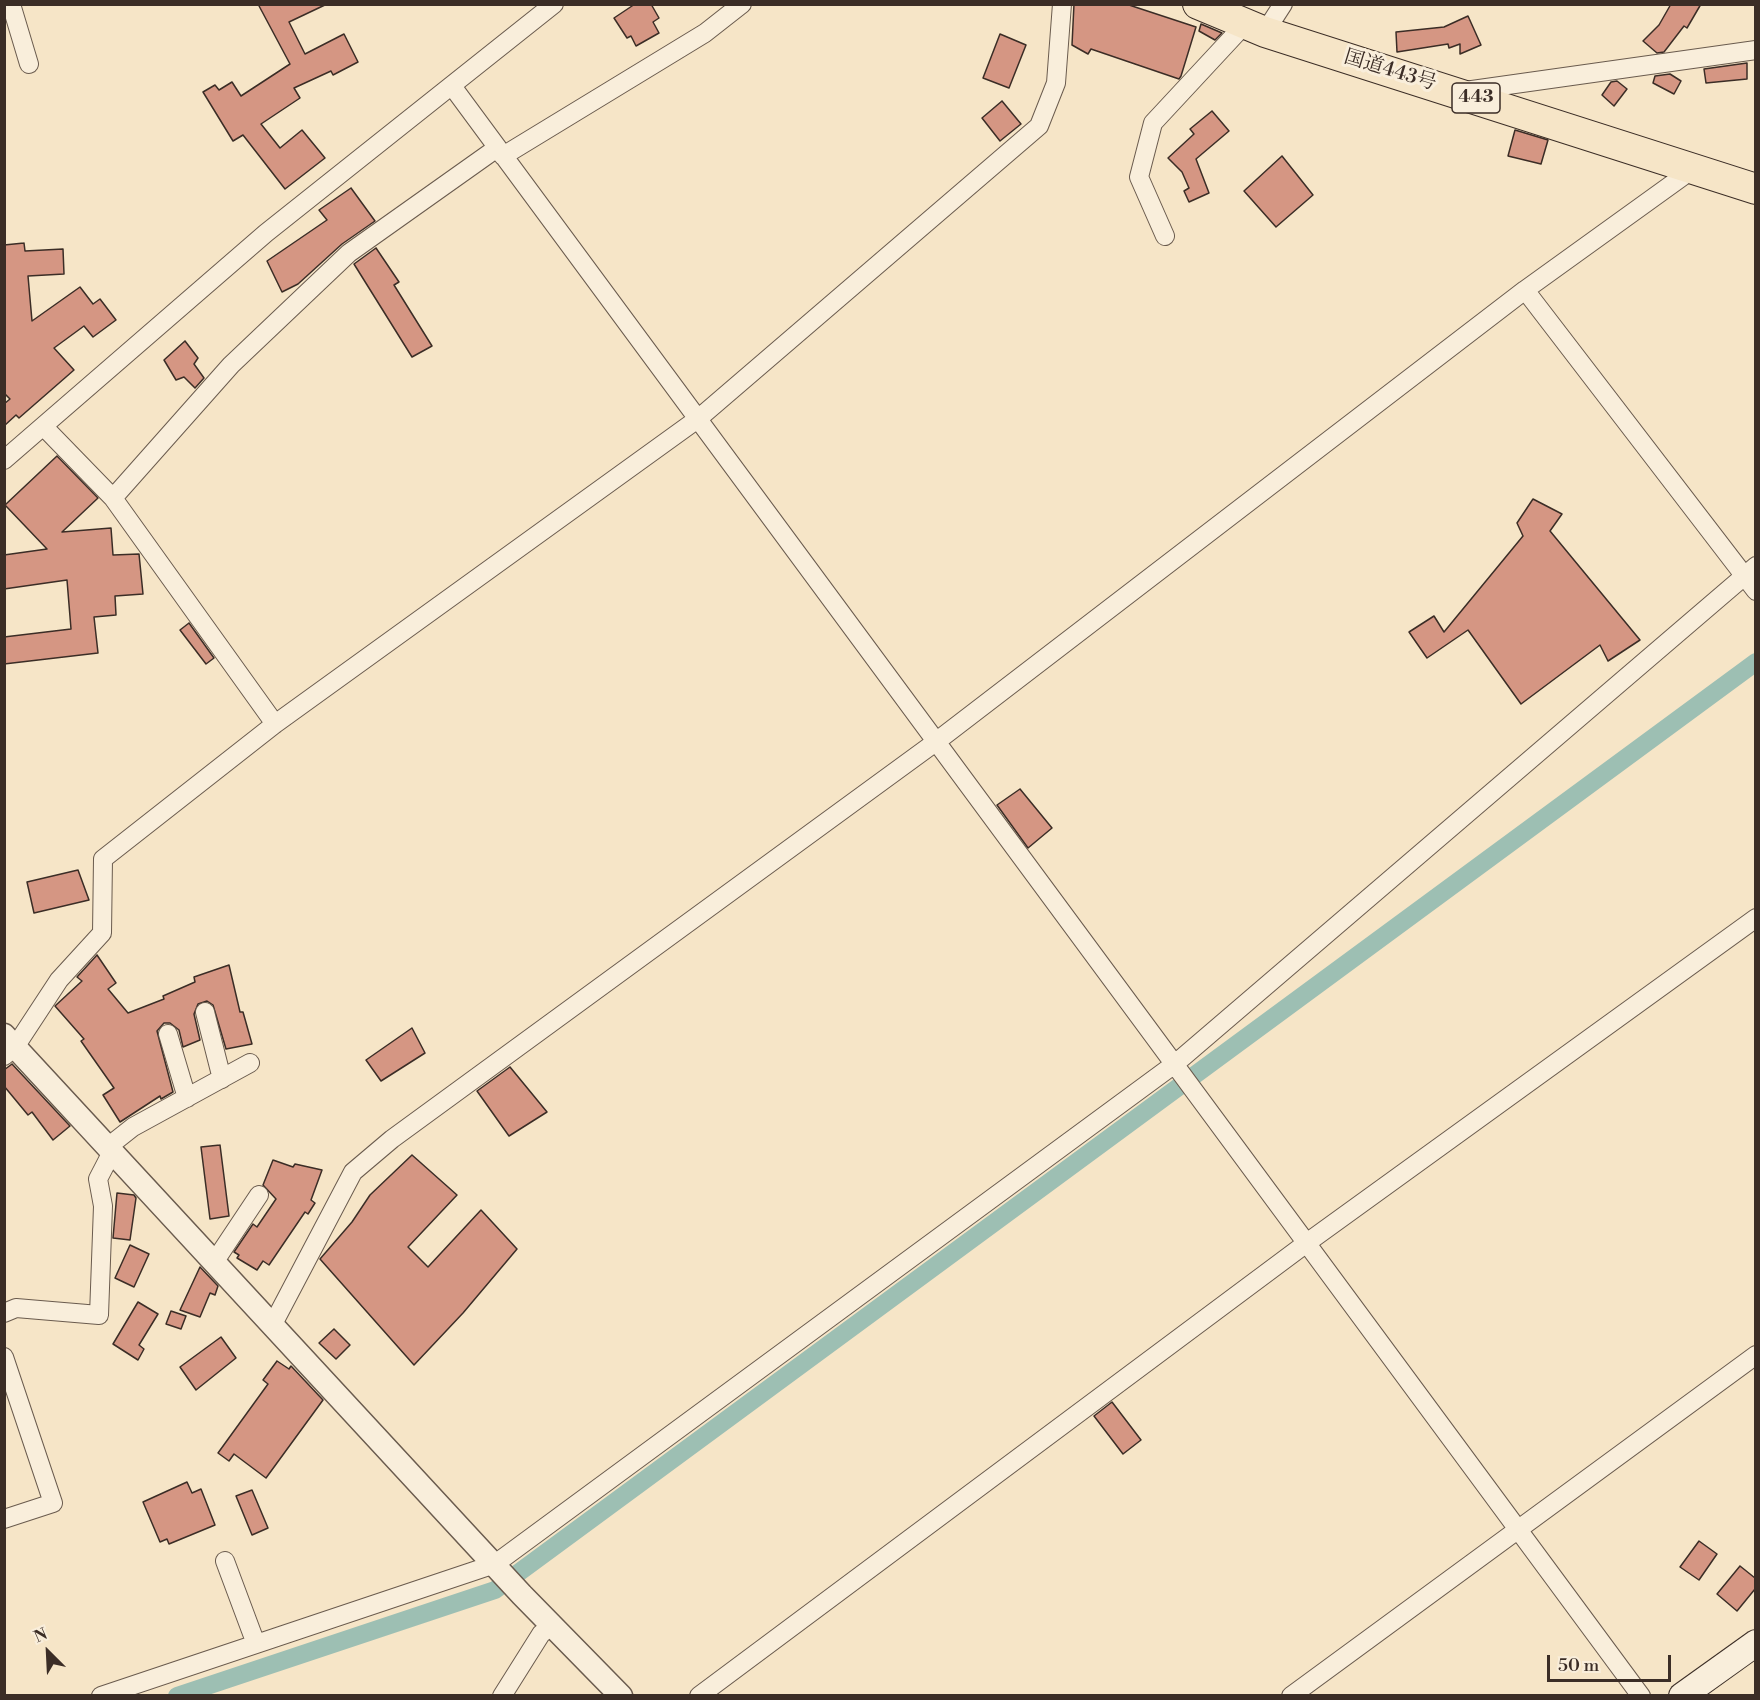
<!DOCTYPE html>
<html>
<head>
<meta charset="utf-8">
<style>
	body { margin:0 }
	#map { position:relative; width:1760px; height:1700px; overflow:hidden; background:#f6e5c7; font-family:"Libre Bodoni",serif }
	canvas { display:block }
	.frame { position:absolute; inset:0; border:6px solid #3b2d26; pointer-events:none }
	.north { position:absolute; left:18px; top:1622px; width:60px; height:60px; -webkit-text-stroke:4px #f9eedb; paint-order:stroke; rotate:336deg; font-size:16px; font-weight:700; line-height:24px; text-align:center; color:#3b2d26 }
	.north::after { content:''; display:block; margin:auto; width:21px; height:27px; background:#3b2d26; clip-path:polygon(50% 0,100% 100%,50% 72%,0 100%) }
	.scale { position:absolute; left:1547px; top:1655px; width:124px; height:27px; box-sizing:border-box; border:3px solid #3b2d26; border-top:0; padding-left:8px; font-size:18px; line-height:21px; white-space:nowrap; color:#3b2d26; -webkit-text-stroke:4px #f9eedb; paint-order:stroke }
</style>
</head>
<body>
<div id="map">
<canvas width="1760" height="1700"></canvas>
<div class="frame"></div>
<div class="north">N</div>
<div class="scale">50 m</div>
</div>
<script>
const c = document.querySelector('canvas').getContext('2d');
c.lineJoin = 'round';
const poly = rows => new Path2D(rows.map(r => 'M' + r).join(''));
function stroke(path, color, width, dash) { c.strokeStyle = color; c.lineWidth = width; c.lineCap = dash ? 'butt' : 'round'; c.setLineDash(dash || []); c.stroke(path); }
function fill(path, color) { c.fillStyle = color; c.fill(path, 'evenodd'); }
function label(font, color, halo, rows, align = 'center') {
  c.font = font + ' "Libre Bodoni","Noto Serif JP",serif'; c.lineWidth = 6; c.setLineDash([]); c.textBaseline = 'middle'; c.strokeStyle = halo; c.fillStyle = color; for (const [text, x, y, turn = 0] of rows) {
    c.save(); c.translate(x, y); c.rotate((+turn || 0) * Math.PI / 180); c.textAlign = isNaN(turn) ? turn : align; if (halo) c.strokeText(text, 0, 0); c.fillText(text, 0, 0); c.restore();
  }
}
stroke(poly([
	[177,1696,495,1590,1756,662]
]), '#9dbfb3', 18);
const building = poly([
	[258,4,327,4,289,22,305,54,344,34,358,62,333,75,331,71,294,88,300,98,261,124,280,148,302,130,325,158,285,189,243,135,233,141,203,92,215,85,219,90,232,82,241,96,290,64,258,4],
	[635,4,651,4,659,18,653,22,659,33,636,46,631,36,627,38,614,18,635,4],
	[1074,4,1126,4,1196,27,1181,76,1179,79,1091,49,1088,54,1072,45,1074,4],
	[1671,4,1701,4,1687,28,1684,26,1664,52,1657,53,1643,41,1659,25,1671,4],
	[1468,16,1481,45,1460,54,1460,44,1449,48,1448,44,1397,52,1396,32,1444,27,1468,16],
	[1201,24,1222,33,1215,40,1199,31,1201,24],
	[1000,34,1026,45,1009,88,983,78,1000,34],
	[1747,63,1747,79,1706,83,1704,69,1747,63],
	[1670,74,1681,81,1674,94,1653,83,1655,76,1670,74],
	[1617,81,1627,89,1614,106,1602,95,1611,82,1617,81],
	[1002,101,1021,124,1000,141,982,118,1002,101],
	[1212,111,1229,131,1196,159,1209,193,1189,202,1184,191,1189,188,1182,172,1168,158,1194,134,1190,129,1212,111],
	[1515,130,1548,140,1541,164,1508,156,1515,130],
	[1282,156,1313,195,1276,227,1244,191,1282,156],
	[351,188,375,221,342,244,298,284,282,292,267,261,327,220,319,210,351,188],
	[24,243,25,251,63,249,64,274,28,276,32,321,80,287,93,304,100,299,116,320,93,337,84,326,54,348,74,370,19,418,16,415,4,426,4,404,10,399,4,393,4,245,24,243],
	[376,248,399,282,394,285,432,346,412,357,354,264,376,248],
	[185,341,198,358,194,364,204,378,195,388,184,377,176,380,164,360,185,341],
	[57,456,98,498,62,532,111,528,113,555,139,554,143,594,115,596,116,615,94,617,98,653,4,664,4,637,71,629,67,580,4,589,4,555,47,549,5,505,57,456],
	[1533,499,1562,514,1550,531,1640,640,1608,661,1600,645,1521,704,1468,630,1427,658,1409,632,1434,616,1444,632,1523,536,1517,523,1533,499],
	[189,623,214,658,206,664,180,630,189,623],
	[1020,789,1052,828,1028,848,997,805,1020,789],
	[78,870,89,900,34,913,27,882,78,870],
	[97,955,116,983,108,989,128,1013,164,999,163,996,195,982,194,977,229,965,240,1012,243,1012,252,1044,226,1049,213,1005,207,1001,198,1004,194,1014,200,1040,183,1047,179,1030,170,1023,164,1023,157,1031,173,1092,161,1099,160,1096,120,1122,103,1095,114,1088,81,1041,84,1039,55,1006,82,981,77,977,97,955],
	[412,1028,425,1053,381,1081,366,1060,412,1028],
	[12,1064,70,1126,53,1140,32,1112,28,1115,4,1086,4,1070,12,1064],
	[510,1067,547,1112,509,1136,477,1091,510,1067],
	[220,1145,229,1216,210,1219,201,1147,220,1145],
	[412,1155,457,1195,408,1247,428,1267,481,1210,517,1249,463,1313,414,1365,320,1259,352,1222,370,1195,412,1155],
	[273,1160,293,1167,295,1164,322,1170,311,1200,315,1203,308,1214,305,1212,269,1265,263,1261,257,1270,237,1258,239,1255,234,1252,253,1224,257,1227,276,1199,263,1185,273,1160],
	[117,1193,134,1195,136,1198,130,1240,113,1238,117,1193],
	[130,1245,149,1254,134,1287,115,1278,130,1245],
	[200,1267,218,1286,215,1295,210,1293,200,1317,180,1310,200,1267],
	[138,1302,158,1314,139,1345,144,1349,138,1360,113,1344,138,1302],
	[171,1311,186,1316,181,1329,166,1324,171,1311],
	[334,1329,350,1345,336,1359,319,1343,334,1329],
	[221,1337,236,1358,196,1390,180,1367,221,1337],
	[277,1361,289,1369,291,1366,323,1400,266,1478,234,1454,229,1461,218,1453,268,1384,263,1380,277,1361],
	[1112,1402,1141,1440,1123,1454,1094,1416,1112,1402],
	[187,1482,192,1493,201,1489,215,1525,169,1544,167,1539,160,1542,143,1502,187,1482],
	[252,1490,268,1528,252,1535,236,1496,252,1490],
	[1699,1541,1717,1554,1699,1580,1680,1567,1699,1541],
	[1740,1566,1755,1578,1755,1589,1737,1611,1717,1594,1740,1566]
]);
fill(building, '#d59683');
stroke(building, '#3b2d26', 1.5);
const minor = poly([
	[11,4,29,64],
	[1265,32,1283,4],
	[452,86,1641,1696],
	[1465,91,1756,50],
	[503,156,705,33,742,4],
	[1165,236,1139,177,1153,123,1245,24],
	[1525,290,1756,591],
	[44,427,113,498,275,724],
	[4,460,266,233,554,4],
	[113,498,231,365,349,253,497,148],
	[205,1012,222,1079],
	[168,1034,187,1098],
	[4,1056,15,1047,59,980,102,933,103,859,275,724,699,418,1039,126,1056,83,1062,4],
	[109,1146,133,1127,250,1063],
	[215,1261,259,1195],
	[4,1313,16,1308,99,1315,103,1206,98,1179,113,1150],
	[273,1324,353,1172,392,1139,937,741,1525,290,1693,169],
	[4,1357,53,1503,4,1519],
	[225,1561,256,1644],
	[101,1696,495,1564,1176,1063,1756,566],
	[502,1696,541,1634,552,1625],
	[699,1696,1308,1242,1756,918],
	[1291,1696,1756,1355]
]);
const tertiary = poly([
	[4,1035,522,1595,621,1696]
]);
const secondary = poly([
	[1682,1696,1756,1643]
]);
const trunk = poly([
	[1198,4,1265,32,1756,189]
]);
stroke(minor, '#6a5b4e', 20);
stroke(tertiary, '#6a5b4e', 25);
stroke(secondary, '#3b2d26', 28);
stroke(trunk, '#3b2d26', 32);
stroke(minor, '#f9eedb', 18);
stroke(tertiary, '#f9eedb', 22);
stroke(secondary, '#f9eedb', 26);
stroke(trunk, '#f6e5c7', 30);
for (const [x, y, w] of [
	[1476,98,48]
]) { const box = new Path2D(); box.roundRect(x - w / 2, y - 15, w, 30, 4.5); c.fillStyle = '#f9eedb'; c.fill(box); stroke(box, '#3b2d26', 1.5); }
label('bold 18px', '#3b2d26', null, [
	["443",1476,98]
]);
label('20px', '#3b2d26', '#f9eedb', [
	["国道443号",1390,71,17]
]);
</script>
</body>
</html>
